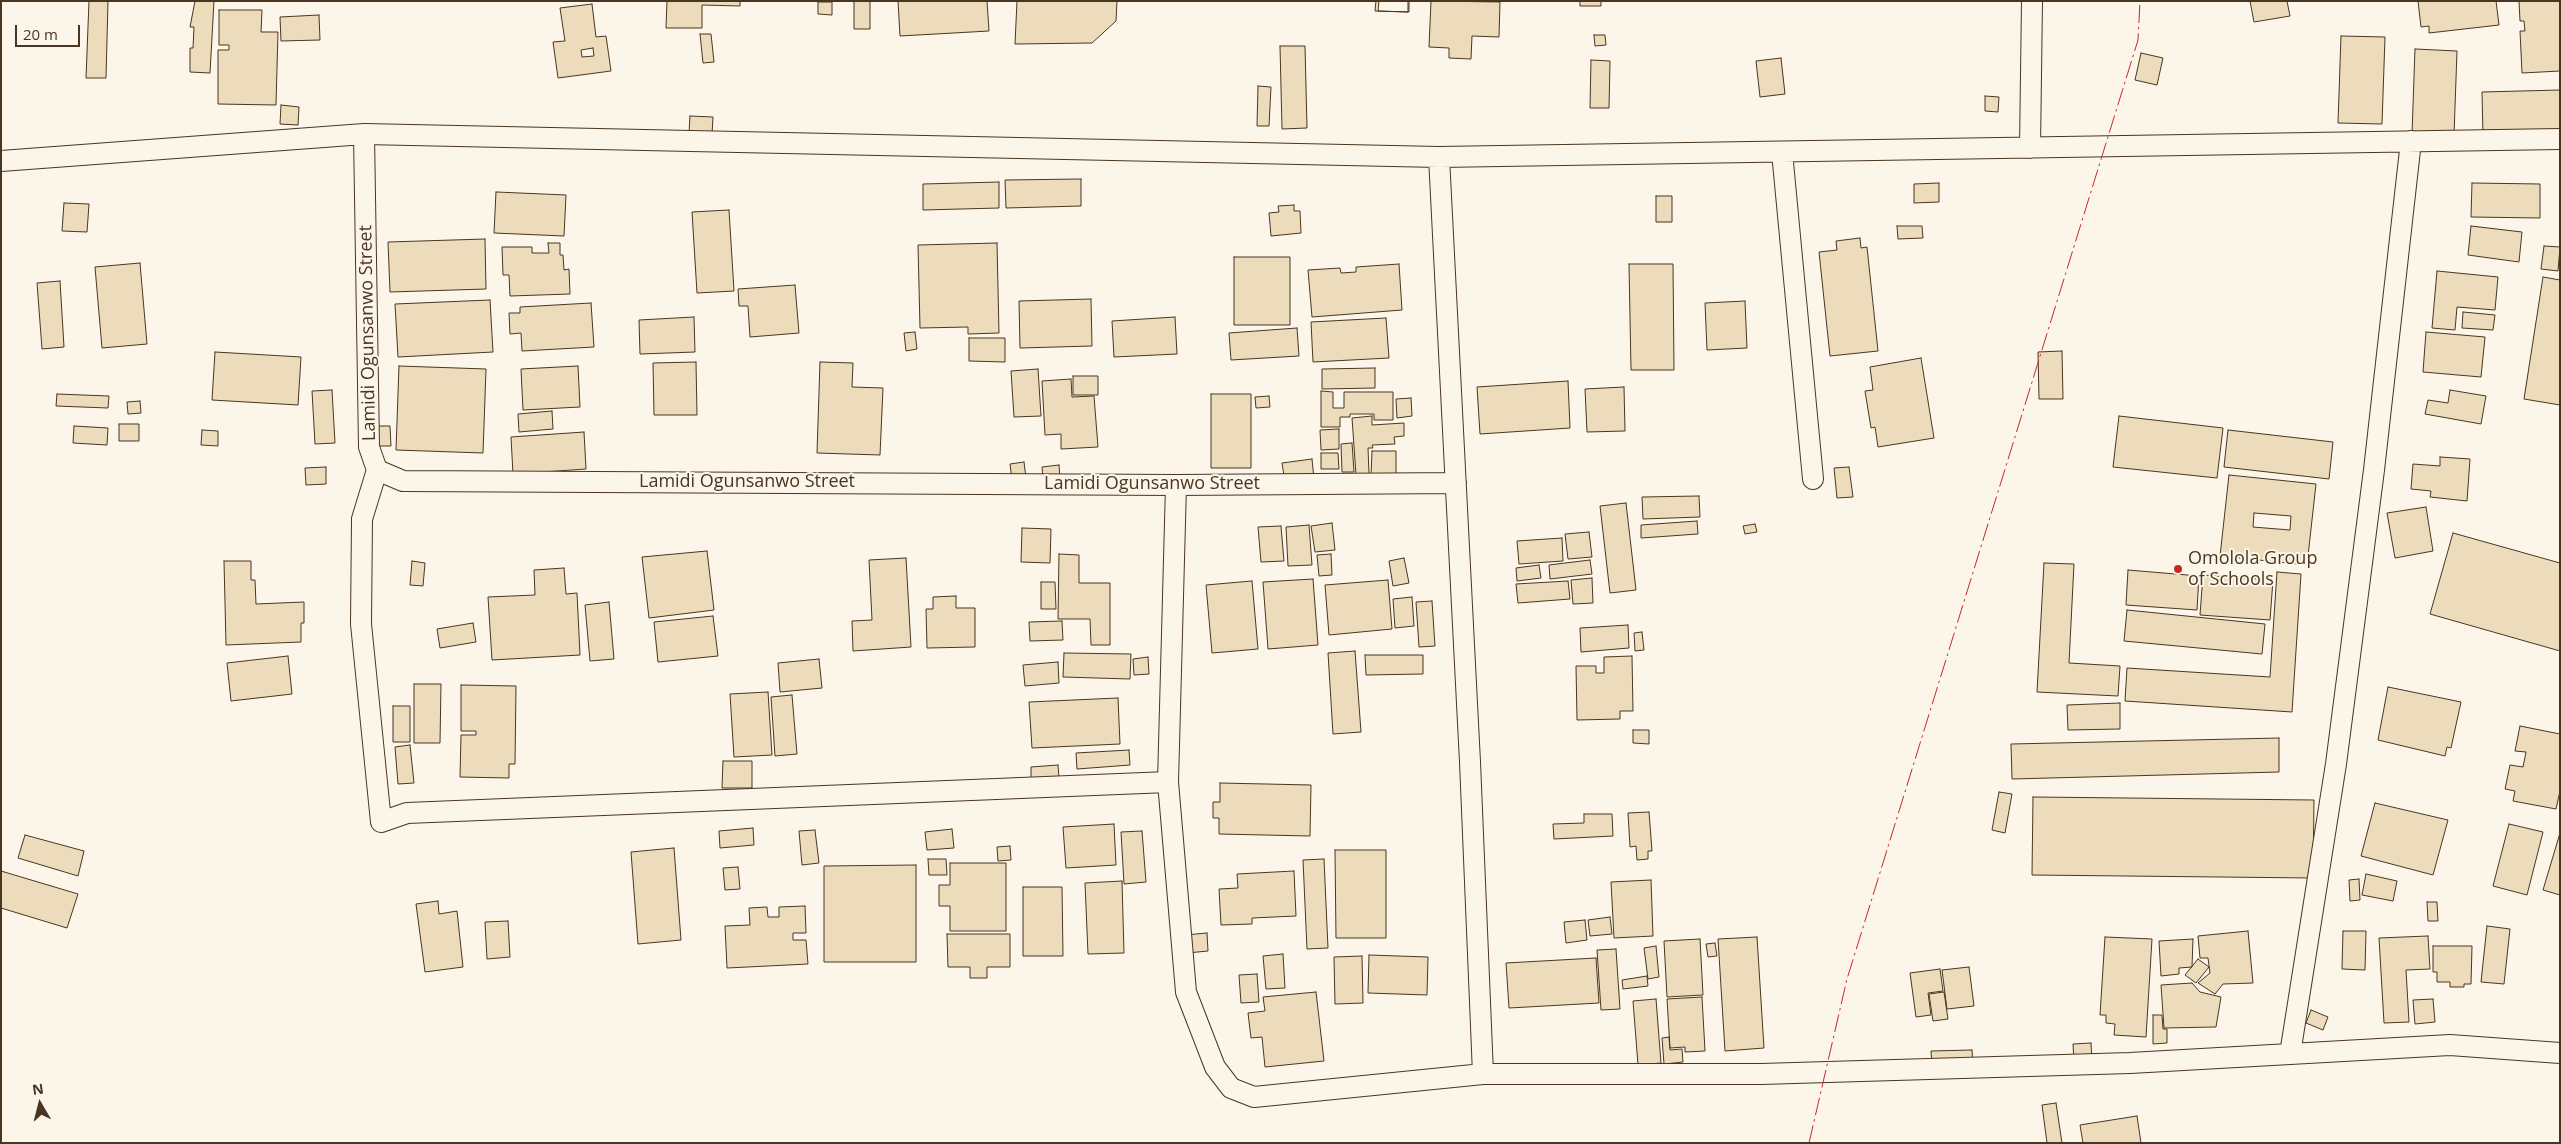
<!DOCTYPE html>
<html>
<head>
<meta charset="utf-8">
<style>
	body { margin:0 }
	#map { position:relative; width:2561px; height:1144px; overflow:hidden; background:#fbf6e9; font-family:"Open Sans",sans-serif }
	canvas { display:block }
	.frame { position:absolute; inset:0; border:2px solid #4a3520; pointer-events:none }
	.north { position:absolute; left:15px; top:1079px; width:50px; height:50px; -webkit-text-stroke:4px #fbf6e9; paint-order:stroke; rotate:352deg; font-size:14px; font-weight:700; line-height:20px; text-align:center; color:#4a3520 }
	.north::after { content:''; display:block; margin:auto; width:18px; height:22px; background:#4a3520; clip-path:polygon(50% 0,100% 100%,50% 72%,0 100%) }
	.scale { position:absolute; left:15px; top:25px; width:65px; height:22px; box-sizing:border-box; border:2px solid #4a3520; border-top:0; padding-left:6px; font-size:15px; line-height:18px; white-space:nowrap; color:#4a3520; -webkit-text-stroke:4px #fbf6e9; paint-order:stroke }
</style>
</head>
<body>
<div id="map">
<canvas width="2561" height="1144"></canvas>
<div class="frame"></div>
<div class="north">N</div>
<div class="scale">20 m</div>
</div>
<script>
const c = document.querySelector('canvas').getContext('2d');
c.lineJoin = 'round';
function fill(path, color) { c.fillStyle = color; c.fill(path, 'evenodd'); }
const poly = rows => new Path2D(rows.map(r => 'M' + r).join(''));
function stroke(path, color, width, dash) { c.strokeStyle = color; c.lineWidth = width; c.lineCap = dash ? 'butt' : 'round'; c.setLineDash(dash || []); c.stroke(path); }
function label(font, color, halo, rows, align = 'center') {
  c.font = font + ' "Open Sans",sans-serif'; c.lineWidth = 4; c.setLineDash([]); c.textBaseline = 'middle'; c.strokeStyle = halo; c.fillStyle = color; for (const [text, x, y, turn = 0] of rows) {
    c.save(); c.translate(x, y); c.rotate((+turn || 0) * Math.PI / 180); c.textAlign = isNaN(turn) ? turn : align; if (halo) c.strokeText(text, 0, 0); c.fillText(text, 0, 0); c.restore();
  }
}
const building = poly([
	[89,1,108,1,106,78,86,78,89,1],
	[195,1,214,1,210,73,190,72,190,48,193,48,194,27,190,27,195,1],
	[667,1,740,1,740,6,702,5,702,28,666,28,667,1],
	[854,1,870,1,870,29,854,29,854,1],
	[898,1,987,1,989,31,900,36,898,1],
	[1017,1,1117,1,1116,21,1092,43,1015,44,1017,1],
	[1376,1,1409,1,1409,12,1375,11,1376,1],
	[1379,1,1408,1,1408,12,1378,11,1379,1],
	[1431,1,1500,2,1499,37,1472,36,1471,59,1449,58,1449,48,1429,47,1431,1],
	[1580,1,1601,1,1601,6,1580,6,1580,1],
	[2250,1,2287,1,2290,16,2254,22,2250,1],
	[2418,1,2496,1,2499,25,2429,33,2429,26,2421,27,2418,1],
	[2519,1,2560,1,2560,71,2522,73,2520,31,2525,31,2524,21,2520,21,2519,1],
	[818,2,832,2,832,15,818,14,818,2],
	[592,4,596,37,606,36,611,71,558,78,553,42,565,41,560,8,592,4],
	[593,48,594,56,582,57,581,50,593,48],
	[219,10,262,10,261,32,278,32,276,105,218,104,218,50,229,50,229,45,219,45,219,10],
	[319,15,320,40,281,41,280,17,319,15],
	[700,34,711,34,714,62,703,63,700,34],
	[1594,35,1605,35,1606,45,1595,46,1594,35],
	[2341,36,2385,37,2382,124,2338,123,2341,36],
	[1280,46,1305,46,1307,128,1282,129,1280,46],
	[2415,49,2457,51,2454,135,2412,134,2415,49],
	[2141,53,2163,58,2157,85,2135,80,2141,53],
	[1781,58,1785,94,1760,97,1756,61,1781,58],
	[1591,60,1610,61,1609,108,1590,108,1591,60],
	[1258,86,1271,87,1269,126,1257,126,1258,86],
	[2560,90,2560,135,2483,137,2482,92,2560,90],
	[1985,96,1999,97,1998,112,1985,111,1985,96],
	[281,105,299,107,298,125,280,124,281,105],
	[690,116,713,117,712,134,689,133,690,116],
	[1081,179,1081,206,1006,208,1005,180,1081,179],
	[999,182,999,208,923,210,923,184,999,182],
	[1939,183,1939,202,1914,203,1914,184,1939,183],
	[2472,183,2540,184,2540,218,2471,217,2472,183],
	[496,192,566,195,564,236,494,233,496,192],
	[1656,196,1672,196,1672,222,1656,222,1656,196],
	[64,203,89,204,87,232,62,231,64,203],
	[1294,205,1294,211,1300,211,1301,233,1271,236,1269,213,1279,212,1278,206,1294,205],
	[729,210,734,291,697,293,692,212,729,210],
	[1897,226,1922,226,1923,238,1898,239,1897,226],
	[2471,226,2522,232,2519,262,2468,255,2471,226],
	[1860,238,1861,248,1867,247,1878,351,1830,356,1819,252,1837,250,1836,241,1860,238],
	[485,239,486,289,390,292,388,242,485,239],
	[548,243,560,243,560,255,563,255,564,270,569,269,570,294,510,296,509,275,503,275,502,247,532,247,532,253,549,253,548,243],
	[997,243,999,333,968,334,968,327,920,328,918,245,997,243],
	[2544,246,2560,247,2558,271,2541,269,2544,246],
	[1234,257,1290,257,1290,325,1234,325,1234,257],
	[140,263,147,344,102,348,95,267,140,263],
	[1399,264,1402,310,1312,317,1308,270,1340,268,1341,273,1356,272,1356,267,1399,264],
	[1629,264,1673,264,1674,370,1631,370,1629,264],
	[2437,271,2498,277,2495,310,2457,307,2455,330,2432,328,2437,271],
	[2543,277,2560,280,2560,405,2524,399,2543,277],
	[60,281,64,347,42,349,37,283,60,281],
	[795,285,799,333,750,337,748,306,739,306,738,289,795,285],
	[1091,299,1092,346,1020,348,1019,301,1091,299],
	[490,300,493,352,398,357,395,304,490,300],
	[1745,301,1747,348,1707,350,1705,303,1745,301],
	[591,303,594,347,522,351,521,333,510,334,509,313,520,313,520,307,591,303],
	[2463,312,2495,315,2493,330,2462,328,2463,312],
	[694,317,695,352,640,354,639,320,694,317],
	[1175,317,1177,354,1114,357,1112,321,1175,317],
	[1386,318,1389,358,1313,362,1311,322,1386,318],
	[1297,328,1299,356,1231,360,1229,333,1297,328],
	[915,332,917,349,906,351,904,333,915,332],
	[2426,332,2485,337,2481,377,2423,372,2426,332],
	[969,338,1005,338,1005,362,969,361,969,338],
	[2062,351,2063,399,2039,399,2038,352,2062,351],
	[215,352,301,357,298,405,212,400,215,352],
	[1921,358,1934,438,1878,447,1875,427,1871,428,1865,391,1873,390,1870,367,1921,358],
	[696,362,697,415,654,415,653,363,696,362],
	[820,362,853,363,852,387,883,388,880,455,817,453,820,362],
	[399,366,486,369,483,453,396,450,399,366],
	[578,366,580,407,523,410,521,369,578,366],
	[1375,368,1375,388,1322,389,1322,369,1375,368],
	[1038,369,1041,416,1014,417,1011,371,1038,369],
	[1073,376,1098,376,1098,395,1073,395,1073,376],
	[1071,379,1072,397,1094,396,1098,447,1061,449,1061,434,1045,435,1042,381,1071,379],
	[1568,381,1570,428,1480,434,1477,387,1568,381],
	[1624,387,1625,431,1587,432,1585,389,1624,387],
	[332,390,335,443,315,444,312,391,332,390],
	[2450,390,2486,396,2481,424,2425,414,2428,400,2448,403,2450,390],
	[1321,391,1333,392,1333,408,1344,408,1344,392,1393,392,1393,420,1374,420,1374,414,1350,414,1350,417,1340,417,1340,427,1321,427,1321,391],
	[57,394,109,396,108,408,56,406,57,394],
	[1211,394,1251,394,1251,468,1211,468,1211,394],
	[1269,396,1270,407,1256,408,1255,397,1269,396],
	[1411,398,1412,416,1397,418,1396,399,1411,398],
	[140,401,141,413,128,414,127,402,140,401],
	[552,411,553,429,519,432,518,414,552,411],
	[1372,416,1372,425,1404,423,1404,436,1394,437,1395,444,1372,445,1373,448,1368,448,1369,474,1356,475,1352,418,1372,416],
	[2119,416,2223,428,2217,478,2113,467,2119,416],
	[119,424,139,424,139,441,119,441,119,424],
	[74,426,108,428,107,445,73,443,74,426],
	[375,426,390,426,391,446,375,446,375,426],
	[1339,429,1339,449,1321,450,1320,430,1339,429],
	[202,430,218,431,218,446,201,445,202,430],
	[2228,430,2333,442,2329,479,2224,467,2228,430],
	[584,432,586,469,513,474,511,437,584,432],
	[1352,443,1354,472,1342,472,1341,444,1352,443],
	[1372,451,1396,451,1396,476,1371,476,1372,451],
	[1321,453,1338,453,1339,469,1321,469,1321,453],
	[2440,457,2470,459,2467,501,2430,497,2431,491,2411,489,2413,464,2440,466,2440,457],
	[1312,459,1314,479,1285,482,1282,463,1312,459],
	[1024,462,1026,478,1012,480,1010,464,1024,462],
	[1059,465,1060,478,1043,479,1042,467,1059,465],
	[326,467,326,484,306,485,305,468,326,467],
	[1849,467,1853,497,1837,498,1834,468,1849,467],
	[2229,475,2316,484,2307,565,2220,556,2229,475],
	[2254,513,2291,516,2290,530,2253,527,2254,513],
	[1699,496,1700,517,1643,519,1642,497,1699,496],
	[1626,503,1636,590,1610,593,1600,506,1626,503],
	[2426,507,2433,551,2395,558,2387,513,2426,507],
	[1697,521,1698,534,1641,538,1641,525,1697,521],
	[1332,523,1335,550,1315,552,1311,526,1332,523],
	[1755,524,1757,532,1745,534,1743,526,1755,524],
	[1309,525,1312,565,1288,566,1286,527,1309,525],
	[1281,526,1284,561,1261,562,1258,527,1281,526],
	[1022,528,1051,529,1050,563,1021,562,1022,528],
	[1589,532,1592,557,1568,559,1565,534,1589,532],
	[2453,533,2560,563,2560,651,2430,614,2453,533],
	[1562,538,1563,561,1519,564,1517,541,1562,538],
	[707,551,714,610,649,618,642,557,707,551],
	[1059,554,1079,555,1079,583,1110,583,1110,645,1091,645,1090,619,1058,619,1059,554],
	[1331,554,1332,575,1319,576,1317,555,1331,554],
	[906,558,911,647,853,651,852,621,872,620,869,560,906,558],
	[1404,558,1409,583,1393,586,1389,561,1404,558],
	[1590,560,1592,574,1550,579,1549,565,1590,560],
	[224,561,251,561,251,580,255,580,256,604,304,602,304,623,301,623,301,642,226,645,224,561],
	[412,561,425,563,423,586,410,585,412,561],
	[2044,563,2074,564,2069,663,2120,666,2118,696,2037,692,2044,563],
	[1539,565,1541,578,1517,581,1516,568,1539,565],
	[564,568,566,594,577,593,580,655,492,660,488,597,535,595,534,570,564,568],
	[2128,570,2199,576,2197,610,2126,605,2128,570],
	[2277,572,2301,574,2292,712,2125,701,2127,668,2270,677,2277,572],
	[2203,575,2273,580,2270,620,2200,615,2203,575],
	[1592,578,1593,603,1573,604,1571,580,1592,578],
	[1313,579,1318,645,1268,649,1263,582,1313,579],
	[1388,580,1392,629,1329,635,1325,585,1388,580],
	[1252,581,1258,649,1212,653,1206,585,1252,581],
	[1568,581,1570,599,1518,603,1516,584,1568,581],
	[1041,582,1055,582,1056,609,1041,609,1041,582],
	[956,596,956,608,975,608,975,647,927,648,926,609,933,609,933,597,956,596],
	[1412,597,1414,626,1395,628,1393,599,1412,597],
	[1432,601,1435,646,1419,647,1416,602,1432,601],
	[609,602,614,659,590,661,585,605,609,602],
	[2127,610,2265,624,2262,654,2124,641,2127,610],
	[713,616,718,656,658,662,654,622,713,616],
	[1062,621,1063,640,1030,641,1029,622,1062,621],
	[473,623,476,642,440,648,437,629,473,623],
	[1628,625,1629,648,1581,652,1580,628,1628,625],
	[1642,632,1644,650,1635,651,1634,633,1642,632],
	[1355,651,1361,732,1333,734,1328,653,1355,651],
	[1064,653,1131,654,1130,679,1063,677,1064,653],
	[1365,655,1423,655,1423,674,1366,675,1365,655],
	[288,656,292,694,231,701,227,663,288,656],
	[1632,656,1633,711,1620,711,1620,719,1577,720,1576,666,1596,666,1596,673,1604,673,1604,657,1632,656],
	[1148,657,1149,674,1134,675,1133,659,1148,657],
	[819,659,822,688,780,692,778,663,819,659],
	[1058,662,1059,683,1025,686,1023,665,1058,662],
	[414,684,441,684,440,743,414,743,414,684],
	[461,685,516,686,515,764,509,764,509,778,460,777,461,735,476,735,476,731,461,731,461,685],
	[2388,687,2461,702,2451,748,2447,747,2445,756,2378,740,2388,687],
	[768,692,772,755,734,757,730,694,768,692],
	[792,695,797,754,775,756,771,697,792,695],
	[1118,698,1120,744,1032,748,1029,702,1118,698],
	[2120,703,2120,729,2068,730,2067,705,2120,703],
	[393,706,410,706,410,742,393,742,393,706],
	[2520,726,2560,734,2560,791,2556,809,2513,801,2515,791,2505,789,2510,765,2523,767,2526,752,2515,751,2520,726],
	[1633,730,1649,730,1649,744,1633,743,1633,730],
	[2279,738,2279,772,2012,779,2011,744,2279,738],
	[410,745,414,783,398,784,395,747,410,745],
	[1129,750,1130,765,1077,769,1076,753,1129,750],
	[723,761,752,761,752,788,722,788,723,761],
	[1058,765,1059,778,1031,780,1031,767,1058,765],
	[1220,783,1311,785,1310,836,1219,834,1219,818,1213,818,1213,802,1220,802,1220,783],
	[1999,792,2012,794,2005,833,1992,830,1999,792],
	[2033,797,2314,800,2313,878,2032,875,2033,797],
	[2375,803,2448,820,2433,875,2361,856,2375,803],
	[1649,812,1652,851,1648,851,1648,859,1637,860,1636,846,1630,847,1628,813,1649,812],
	[1584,814,1612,814,1613,836,1554,839,1553,824,1584,823,1584,814],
	[1114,824,1116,865,1066,868,1063,827,1114,824],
	[2509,824,2543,832,2527,895,2493,886,2509,824],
	[753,828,754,845,720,848,719,831,753,828],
	[952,829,954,848,927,850,925,832,952,829],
	[815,830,819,863,802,865,799,831,815,830],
	[1142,831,1146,882,1124,884,1121,832,1142,831],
	[2560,833,2560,895,2543,890,2560,833],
	[25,835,84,851,78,876,18,858,25,835],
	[1010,846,1011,860,998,861,997,847,1010,846],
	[674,848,681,940,638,944,631,852,674,848],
	[1335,850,1386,850,1386,938,1336,938,1335,850],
	[928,859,946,859,947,875,929,875,928,859],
	[1324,859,1328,948,1307,949,1303,860,1324,859],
	[950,863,1006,863,1006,931,950,931,950,906,939,906,939,885,950,885,950,863],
	[916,865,916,962,824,962,824,866,916,865],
	[738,867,740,889,725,890,723,868,738,867],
	[1,871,78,894,67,928,1,908,1,871],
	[1294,871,1296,916,1252,918,1252,924,1221,925,1219,889,1238,888,1237,874,1294,871],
	[2366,874,2397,881,2393,901,2362,895,2366,874],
	[2359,879,2360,900,2350,901,2349,880,2359,879],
	[1651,880,1653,936,1614,938,1611,882,1651,880],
	[1122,881,1124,953,1088,954,1085,883,1122,881],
	[1023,887,1062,887,1063,956,1023,956,1023,887],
	[438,901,439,914,457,911,463,967,425,972,416,904,438,901],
	[2427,902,2437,902,2438,921,2428,921,2427,902],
	[805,906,806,933,793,933,793,940,806,940,808,964,727,968,725,926,750,925,749,908,767,907,768,917,779,917,779,907,805,906],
	[1610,917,1612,934,1590,936,1588,920,1610,917],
	[1585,920,1587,940,1566,943,1564,922,1585,920],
	[508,921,510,957,487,959,485,922,508,921],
	[2487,926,2510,929,2504,984,2481,982,2487,926],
	[2248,931,2253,983,2223,984,2215,994,2198,983,2210,973,2208,958,2200,958,2198,936,2248,931],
	[2343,931,2366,931,2365,970,2342,969,2343,931],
	[1207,933,1208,951,1187,953,1185,935,1207,933],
	[947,934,1010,934,1010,967,987,967,987,978,970,978,970,967,948,967,947,934],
	[2428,936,2430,969,2406,970,2409,1022,2384,1023,2379,938,2428,936],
	[1757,937,1764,1048,1725,1051,1718,939,1757,937],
	[2105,937,2152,939,2146,1037,2114,1035,2115,1024,2106,1023,2106,1015,2100,1015,2105,937],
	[1700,939,1703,995,1667,997,1664,941,1700,939],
	[2193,939,2192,967,2179,968,2179,974,2161,976,2159,941,2193,939],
	[1715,943,1717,956,1708,957,1706,944,1715,943],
	[1656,946,1659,977,1648,979,1644,948,1656,946],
	[2433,946,2472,946,2471,984,2464,984,2464,987,2450,987,2450,982,2437,982,2437,972,2433,972,2433,946],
	[1616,949,1620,1009,1601,1010,1597,950,1616,949],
	[1283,954,1285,988,1266,989,1263,956,1283,954],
	[1369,955,1428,957,1427,995,1368,993,1369,955],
	[1362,956,1363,1003,1335,1004,1334,957,1362,956],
	[1596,958,1599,1003,1509,1008,1506,963,1596,958],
	[2198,959,2209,967,2196,983,2185,975,2198,959],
	[1969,967,1974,1006,1947,1009,1942,970,1969,967],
	[1940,969,1943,991,1928,993,1931,1015,1916,1017,1910,973,1940,969],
	[1257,974,1259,1002,1241,1003,1239,975,1257,974],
	[1647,976,1648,986,1623,989,1622,980,1647,976],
	[2192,983,2200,992,2221,997,2216,1027,2164,1028,2161,985,2192,983],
	[1316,992,1324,1061,1265,1067,1262,1037,1251,1038,1248,1013,1265,1011,1263,997,1316,992],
	[1944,992,1948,1019,1933,1021,1929,994,1944,992],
	[1702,997,1705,1051,1685,1052,1685,1047,1670,1048,1667,999,1702,997],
	[1656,999,1661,1063,1638,1065,1633,1001,1656,999],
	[2433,999,2435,1022,2415,1024,2413,1000,2433,999],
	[2311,1010,2328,1017,2323,1030,2306,1023,2311,1010],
	[2153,1015,2162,1015,2163,1029,2167,1029,2167,1043,2153,1044,2153,1015],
	[1669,1037,1670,1050,1682,1049,1683,1062,1664,1064,1662,1038,1669,1037],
	[2091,1043,2092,1062,2074,1062,2073,1044,2091,1043],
	[1972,1050,1973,1065,1932,1066,1931,1051,1972,1050],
	[2056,1103,2062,1143,2047,1143,2042,1105,2056,1103],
	[2137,1116,2141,1143,2083,1143,2080,1125,2137,1116]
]);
fill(building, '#ecdcbc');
stroke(building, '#4a3520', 1);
const street = poly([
	[364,134,369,447,377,470,403,481,1176,485,1456,483],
	[2030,148,2032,1],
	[1782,152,1813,479],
	[1439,157,1470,762,1483,1074],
	[1,161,364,134,1439,157,2560,139],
	[377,470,362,519,361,624,381,822,407,813,1168,782],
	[1176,485,1168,782,1186,992,1215,1067,1231,1088,1254,1097,1483,1074,1761,1074,2130,1063,2450,1045,2560,1053],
	[2290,1054,2336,764,2374,470,2411,141]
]);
stroke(street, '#4a3520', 22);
stroke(street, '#fbf6e9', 20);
stroke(poly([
	[1809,1143,1847,979,2138,40,2140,1]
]), '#c62828', 1, [18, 4, 2.5, 4]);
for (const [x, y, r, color] of [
	[2178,569,5,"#c62828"]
]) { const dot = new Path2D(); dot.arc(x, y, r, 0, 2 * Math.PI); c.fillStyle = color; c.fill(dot); stroke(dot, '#fbf6e9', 2); }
label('18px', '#4a3520', '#fbf6e9', [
	["Lamidi Ogunsanwo Street",368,333,-91],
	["Lamidi Ogunsanwo Street",747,482],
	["Lamidi Ogunsanwo Street",1152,484]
]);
label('18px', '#4a3520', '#fbf6e9', [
	["Omolola Group",2188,559],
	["of Schools",2188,580]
], 'left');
</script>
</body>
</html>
